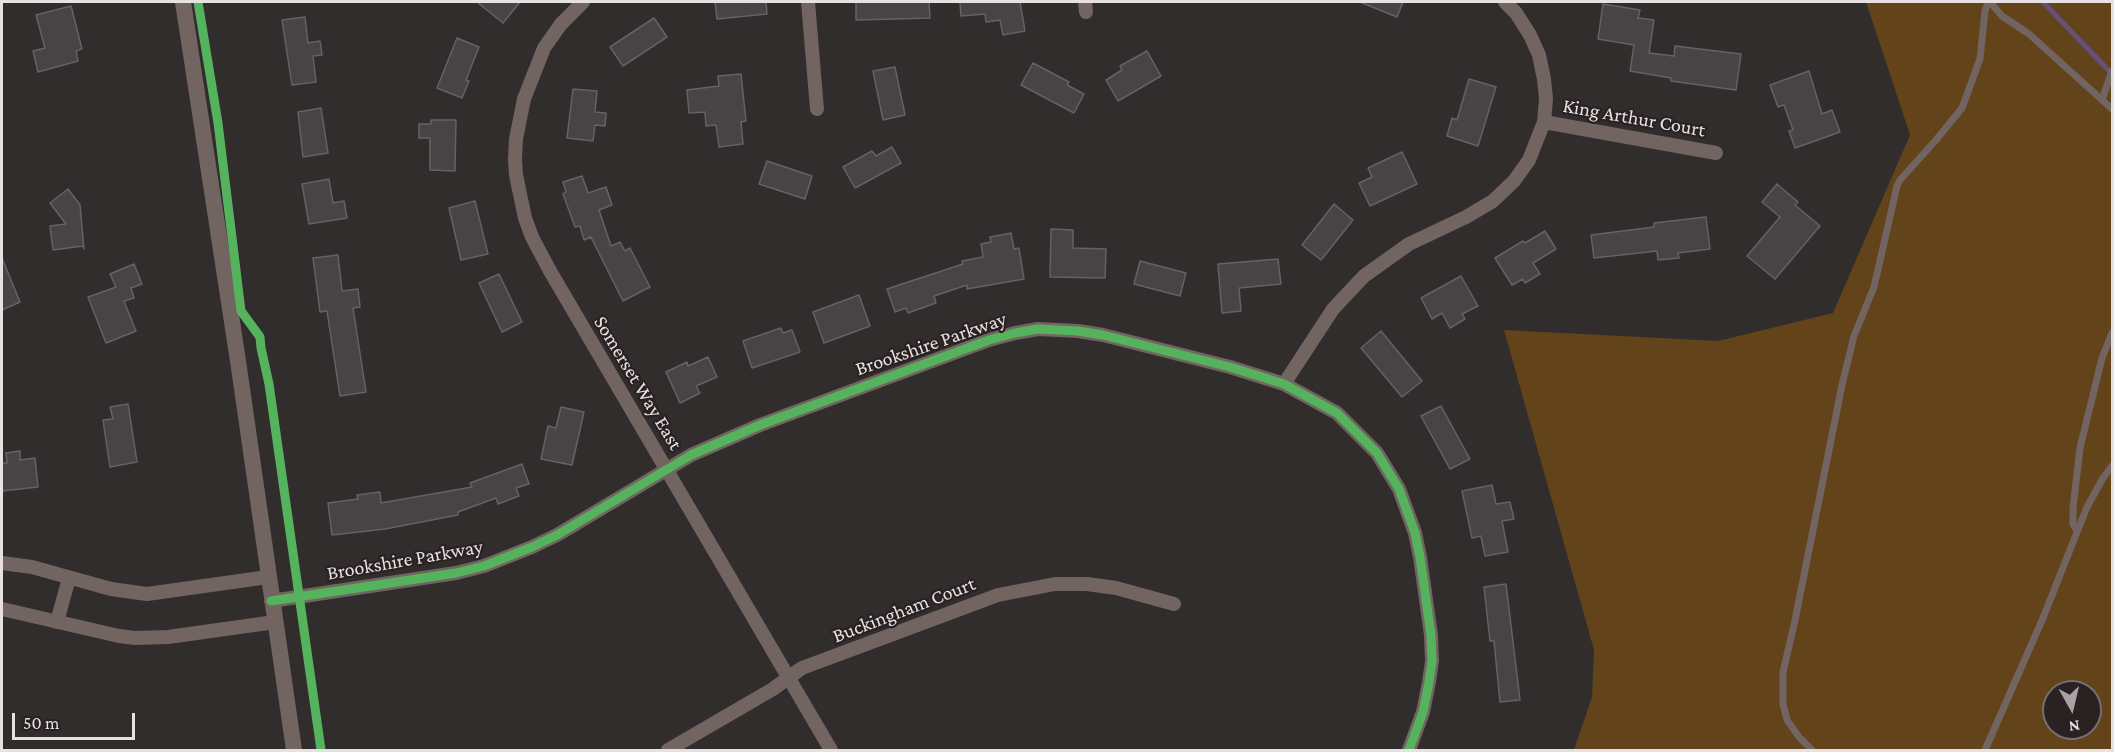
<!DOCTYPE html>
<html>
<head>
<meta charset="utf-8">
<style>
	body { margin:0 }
	#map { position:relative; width:2114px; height:752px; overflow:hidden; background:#322d2d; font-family:"Crimson Pro",serif }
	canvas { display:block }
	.frame { position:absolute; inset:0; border:3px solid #e7e1e2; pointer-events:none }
	.north { position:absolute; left:2042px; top:680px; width:60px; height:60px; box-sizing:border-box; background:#2a2122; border:2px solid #766e6f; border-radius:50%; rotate:172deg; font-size:16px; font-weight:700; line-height:24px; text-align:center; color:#e7e1e2 }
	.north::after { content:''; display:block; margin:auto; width:21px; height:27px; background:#a8a2a3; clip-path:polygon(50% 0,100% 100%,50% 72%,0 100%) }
	.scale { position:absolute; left:12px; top:713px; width:123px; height:27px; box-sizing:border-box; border:3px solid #e7e1e2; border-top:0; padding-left:8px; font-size:18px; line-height:21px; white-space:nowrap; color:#e7e1e2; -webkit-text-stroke:4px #2a2122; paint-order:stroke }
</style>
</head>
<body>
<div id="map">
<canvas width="2114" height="752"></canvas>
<div class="frame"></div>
<div class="north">N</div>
<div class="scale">50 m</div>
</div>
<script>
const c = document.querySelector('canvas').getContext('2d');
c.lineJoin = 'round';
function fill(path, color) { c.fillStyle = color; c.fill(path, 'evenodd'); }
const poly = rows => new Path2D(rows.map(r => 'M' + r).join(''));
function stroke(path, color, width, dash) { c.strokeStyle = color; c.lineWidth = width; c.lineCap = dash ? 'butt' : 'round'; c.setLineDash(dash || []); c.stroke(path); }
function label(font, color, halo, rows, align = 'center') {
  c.font = font + ' "Crimson Pro",serif'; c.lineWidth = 4.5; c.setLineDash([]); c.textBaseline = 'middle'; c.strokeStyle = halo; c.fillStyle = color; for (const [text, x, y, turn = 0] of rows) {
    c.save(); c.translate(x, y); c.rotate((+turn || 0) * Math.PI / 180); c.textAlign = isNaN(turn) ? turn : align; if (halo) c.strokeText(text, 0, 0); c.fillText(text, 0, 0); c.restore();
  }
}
fill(poly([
	[1866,2,2112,2,2112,750,1574,750,1592,697,1594,650,1504,330,1718,341,1833,313,1910,135],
	[2054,692,2090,692,2090,728,2054,728]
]), '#62431a');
stroke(poly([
	[2043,2,2112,74]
]), '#69507b', 5);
const building = poly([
	[477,2,520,2,503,23,477,2],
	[715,2,766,2,767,14,717,19,715,2],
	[856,2,929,2,930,18,856,20,856,2],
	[960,2,1020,2,1025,31,1003,35,1000,20,986,22,985,14,961,16,960,2],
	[1360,2,1403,2,1397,17,1360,2],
	[1603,4,1640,10,1638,18,1654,20,1649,53,1674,56,1675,46,1741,54,1736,90,1671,81,1671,78,1630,71,1634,45,1598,39,1603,4],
	[71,6,82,49,76,51,78,61,38,72,33,51,45,48,36,15,71,6],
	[305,17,308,43,320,41,322,55,313,56,316,82,292,85,282,20,305,17],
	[654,18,667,37,623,66,610,47,654,18],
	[457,38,479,47,466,80,469,81,462,98,437,88,457,38],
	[1147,51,1161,76,1118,101,1106,80,1122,70,1120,66,1147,51],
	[1033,63,1069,82,1067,85,1084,94,1074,113,1021,85,1033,63],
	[895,67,905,115,883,120,873,71,895,67],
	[1809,71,1822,114,1832,110,1840,132,1795,148,1789,131,1793,130,1784,105,1778,107,1770,85,1809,71],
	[741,74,746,121,741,122,743,144,719,147,716,125,706,126,705,112,689,113,687,90,719,86,718,76,741,74],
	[1469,79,1496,87,1478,146,1447,136,1452,118,1457,120,1469,79],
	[573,89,597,91,595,112,606,113,605,126,595,125,593,141,567,138,573,89],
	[321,108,328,153,303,157,298,112,321,108],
	[431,120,456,120,455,171,430,170,430,138,419,138,419,124,431,124,431,120],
	[892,147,901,163,855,188,843,167,872,151,876,156,892,147],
	[1402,152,1417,184,1370,206,1359,183,1372,177,1368,168,1402,152],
	[767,161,812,176,805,199,759,184,767,161],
	[582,176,588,193,606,187,612,205,599,210,611,246,620,242,625,251,630,248,650,287,623,301,591,237,584,240,580,226,575,227,563,194,566,192,563,182,582,176],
	[329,179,333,203,344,201,347,218,309,224,302,184,329,179],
	[1777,184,1798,202,1795,205,1820,226,1775,279,1747,256,1780,217,1762,202,1777,184],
	[68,189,80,205,84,249,83,246,53,250,50,226,66,224,50,203,68,189],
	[475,201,488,254,461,260,449,208,475,201],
	[1334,204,1353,220,1321,260,1302,245,1334,204],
	[1706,217,1710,249,1678,253,1679,258,1658,260,1657,251,1594,258,1591,235,1654,227,1654,223,1706,217],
	[1051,229,1073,230,1073,248,1106,249,1105,278,1050,277,1051,229],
	[1545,231,1556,249,1533,263,1540,274,1525,283,1523,279,1512,285,1495,258,1523,241,1525,243,1545,231],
	[1011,233,1014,249,1019,248,1024,279,967,289,967,285,934,296,936,303,908,313,906,308,895,312,887,289,963,264,962,261,983,257,981,244,991,242,990,237,1011,233],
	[338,255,342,291,358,289,360,307,353,308,366,392,340,396,327,311,320,312,313,258,338,255],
	[2,258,20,302,2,310,2,258],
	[1278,259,1281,284,1239,288,1241,311,1222,313,1218,264,1278,259],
	[1140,261,1186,273,1180,296,1134,284,1140,261],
	[134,264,142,284,131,288,134,298,124,301,136,331,106,343,88,297,116,287,110,274,134,264],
	[499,274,522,322,502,332,479,283,499,274],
	[1461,276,1478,306,1462,314,1465,319,1450,328,1442,313,1432,319,1421,298,1461,276],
	[859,295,870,326,824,343,813,312,859,295],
	[781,328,783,333,792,330,800,352,752,368,743,341,781,328],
	[1381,331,1422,381,1402,397,1361,348,1381,331],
	[708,357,717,377,696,386,700,393,680,403,666,372,687,362,688,366,708,357],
	[128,404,137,462,110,467,103,420,113,419,110,407,128,404],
	[1441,406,1470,459,1450,469,1421,416,1441,406],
	[561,407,584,412,572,465,541,459,548,426,556,428,561,407],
	[20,451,20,460,35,458,38,487,2,491,2,463,7,463,6,453,20,451],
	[522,464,529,484,516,488,519,496,498,504,496,498,458,512,458,515,385,529,332,535,328,503,358,499,357,495,380,492,381,503,472,487,470,483,522,464],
	[1492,485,1496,504,1510,502,1514,519,1502,521,1508,552,1485,556,1481,536,1472,538,1462,491,1492,485],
	[1506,584,1520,700,1500,702,1494,641,1490,641,1484,587,1506,584]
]);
fill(building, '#474445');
stroke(building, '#666162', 1.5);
stroke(poly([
	[1990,2,2002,16,2029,34,2112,109],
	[2102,100,2112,71],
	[2077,531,2073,524,2073,508,2080,448,2102,358,2112,333],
	[1812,750,1799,737,1787,720,1783,704,1783,672,1794,625,1842,385,1854,336,1874,287,1897,186,1900,180,1936,140,1962,108,1980,59,1985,11,1988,2],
	[1985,750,2043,618,2087,507,2103,478,2112,466]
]), '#726461', 7);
stroke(poly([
	[583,2,561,24,544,48,524,99,516,139,515,159,516,175,525,218,532,237,550,271,831,750],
	[808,2,817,109],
	[1085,2,1086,12],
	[1544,122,1716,153],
	[1284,384,1333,309,1364,276,1409,244,1466,217,1493,201,1514,181,1529,160,1544,122,1546,99,1544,79,1539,55,1530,35,1516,13,1505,2],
	[2,563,32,567,111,589,147,594,268,577],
	[271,601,456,573,484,566,532,547,557,535,691,455,760,425,989,340,1015,333,1038,329,1078,331,1103,335,1230,367,1284,384,1337,413,1377,453,1399,489,1415,533,1420,557,1431,635,1432,661,1429,682,1423,712,1409,750],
	[2,609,119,636,135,638,168,637,275,622],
	[57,622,69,578],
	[668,750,773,689,802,668,998,595,1055,584,1087,584,1116,588,1174,604]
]), '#726461', 14);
stroke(poly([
	[183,2,238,361,294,750]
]), '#726461', 16);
stroke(poly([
	[198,2,218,123,241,311,260,337,261,348,269,384,321,750],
	[271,601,456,573,484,566,532,547,557,535,691,455,760,425,989,340,1015,333,1038,329,1078,331,1103,335,1230,367,1284,384,1337,413,1377,453,1399,489,1415,533,1420,557,1431,635,1432,661,1429,682,1423,712,1409,750]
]), '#56b35d', 9);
label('20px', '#e7e1e2', '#2a2122', [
	["King Arthur Court",1634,118,10],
	["Brookshire Parkway",931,344,-19],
	["Somerset Way East",638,383,59],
	["Brookshire Parkway",405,560,-10],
	["Buckingham Court",904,610,-21]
]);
</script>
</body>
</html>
